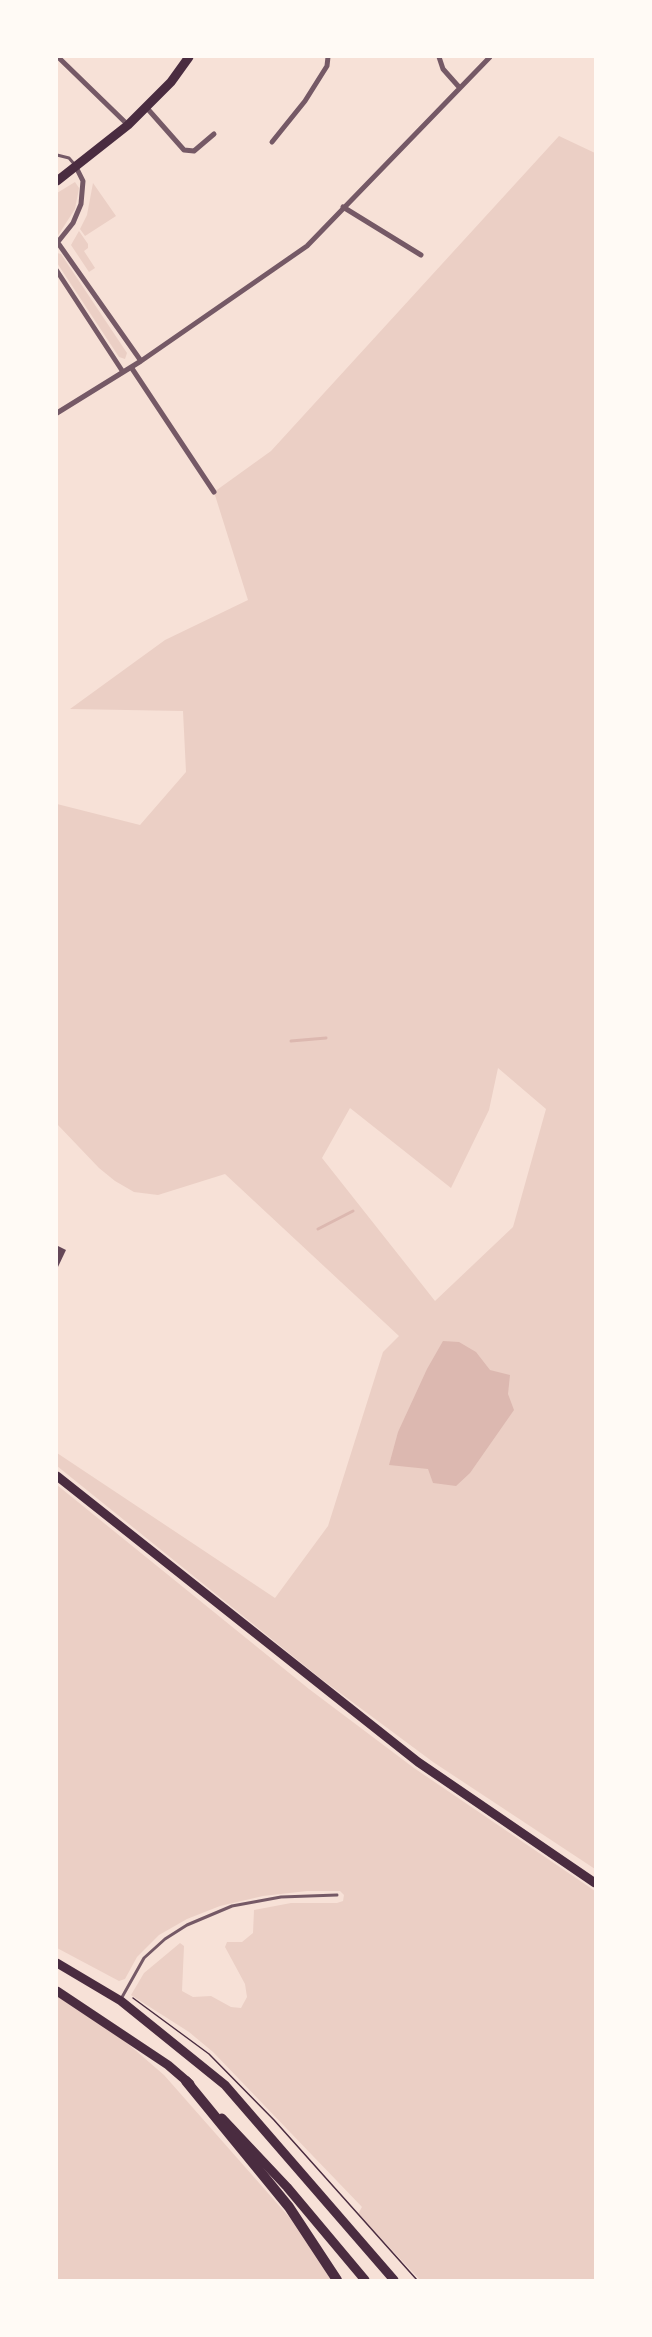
<!DOCTYPE html>
<html>
<head>
<meta charset="utf-8">
<style>
	body { margin:0 }
	#map { position:relative; width:652px; height:2337px; overflow:hidden; background:#f7e1d7; font-family:"Public Sans",sans-serif }
	canvas { display:block }
	.frame { position:absolute; inset:0; border:58px solid #fffaf5; pointer-events:none }
</style>
</head>
<body>
<div id="map">
<canvas width="652" height="2337"></canvas>
<div class="frame"></div>
</div>
<script>
const c = document.querySelector('canvas').getContext('2d');
c.lineJoin = 'round';
function fill(path, color) { c.fillStyle = color; c.fill(path, 'evenodd'); }
const poly = rows => new Path2D(rows.map(r => 'M' + r).join(''));
function stroke(path, color, width, dash) { c.strokeStyle = color; c.lineWidth = width; c.lineCap = dash ? 'butt' : 'round'; c.setLineDash(dash || []); c.stroke(path); }
fill(poly([
	[559,136,595,153,595,1869,433,1762,320,1678,57,1466,57,1453,275,1598,328,1526,383,1352,399,1336,225,1174,158,1195,134,1192,115,1181,99,1168,57,1124,57,804,140,825,186,772,183,711,70,709,165,640,248,600,214,492,271,451],
	[498,1068,546,1109,513,1227,435,1301,322,1158,350,1108,451,1188,489,1110],
	[75,182,79,188,75,209,57,237,57,193],
	[93,183,116,216,85,236,80,229,87,215],
	[79,231,88,244,88,248,84,251,95,268,89,272,71,245],
	[57,253,61,254,127,353,125,359,119,357,57,263],
	[57,1485,309,1689,414,1768,595,1891,595,2280,420,2280,358,2214,362,2207,213,2052,189,2032,131,1995,144,1973,180,1943,184,1946,182,1991,193,1997,211,1996,231,2007,241,2008,247,1997,245,1984,225,1947,227,1942,242,1942,253,1933,254,1910,291,1903,337,1903,343,1901,344,1895,340,1891,307,1891,263,1896,220,1906,187,1919,159,1935,137,1957,125,1979,119,1981,57,1948],
	[57,1994,105,2024,164,2075,297,2226,331,2280,57,2280]
]), '#ebcfc5');
fill(poly([
	[443,1341,459,1342,476,1352,490,1370,510,1375,508,1394,514,1410,470,1473,456,1486,433,1483,428,1469,389,1465,398,1432,427,1369]
]), '#dcb8b0');
stroke(poly([
	[291,1041,326,1038],
	[318,1229,353,1211]
]), '#dcb8b0', 3);
fill(poly([
	[58,1246,66,1250,57,1269,57,1248]
]), '#644757');
stroke(poly([
	[133,1998,209,2054,274,2120,417,2280]
]), '#4a2c40', 1.5);
stroke(poly([
	[57,155,69,158,75,165],
	[121,1999,144,1958,165,1939,187,1925,232,1906,281,1897,337,1895]
]), '#755966', 3);
stroke(poly([
	[58,57,128,125],
	[439,57,443,69,459,87],
	[146,107,184,150,194,151,214,134],
	[272,142,305,101,327,66,328,57],
	[343,207,421,255],
	[57,243,73,223,81,204,83,181,76,167],
	[58,243,141,361],
	[57,271,123,372],
	[131,367,214,492],
	[57,413,141,361,307,246,490,57]
]), '#755966', 5);
stroke(poly([
	[57,181,128,125,171,82,189,57],
	[57,1476,418,1762,595,1883]
]), '#4a2c40', 9);
stroke(poly([
	[57,1963,121,2001,225,2085,394,2280],
	[57,1991,168,2065,190,2084],
	[222,2118,287,2187,365,2280]
]), '#4a2c40', 9);
stroke(poly([
	[186,2081,289,2207,337,2280]
]), '#4a2c40', 10);
</script>
</body>
</html>
